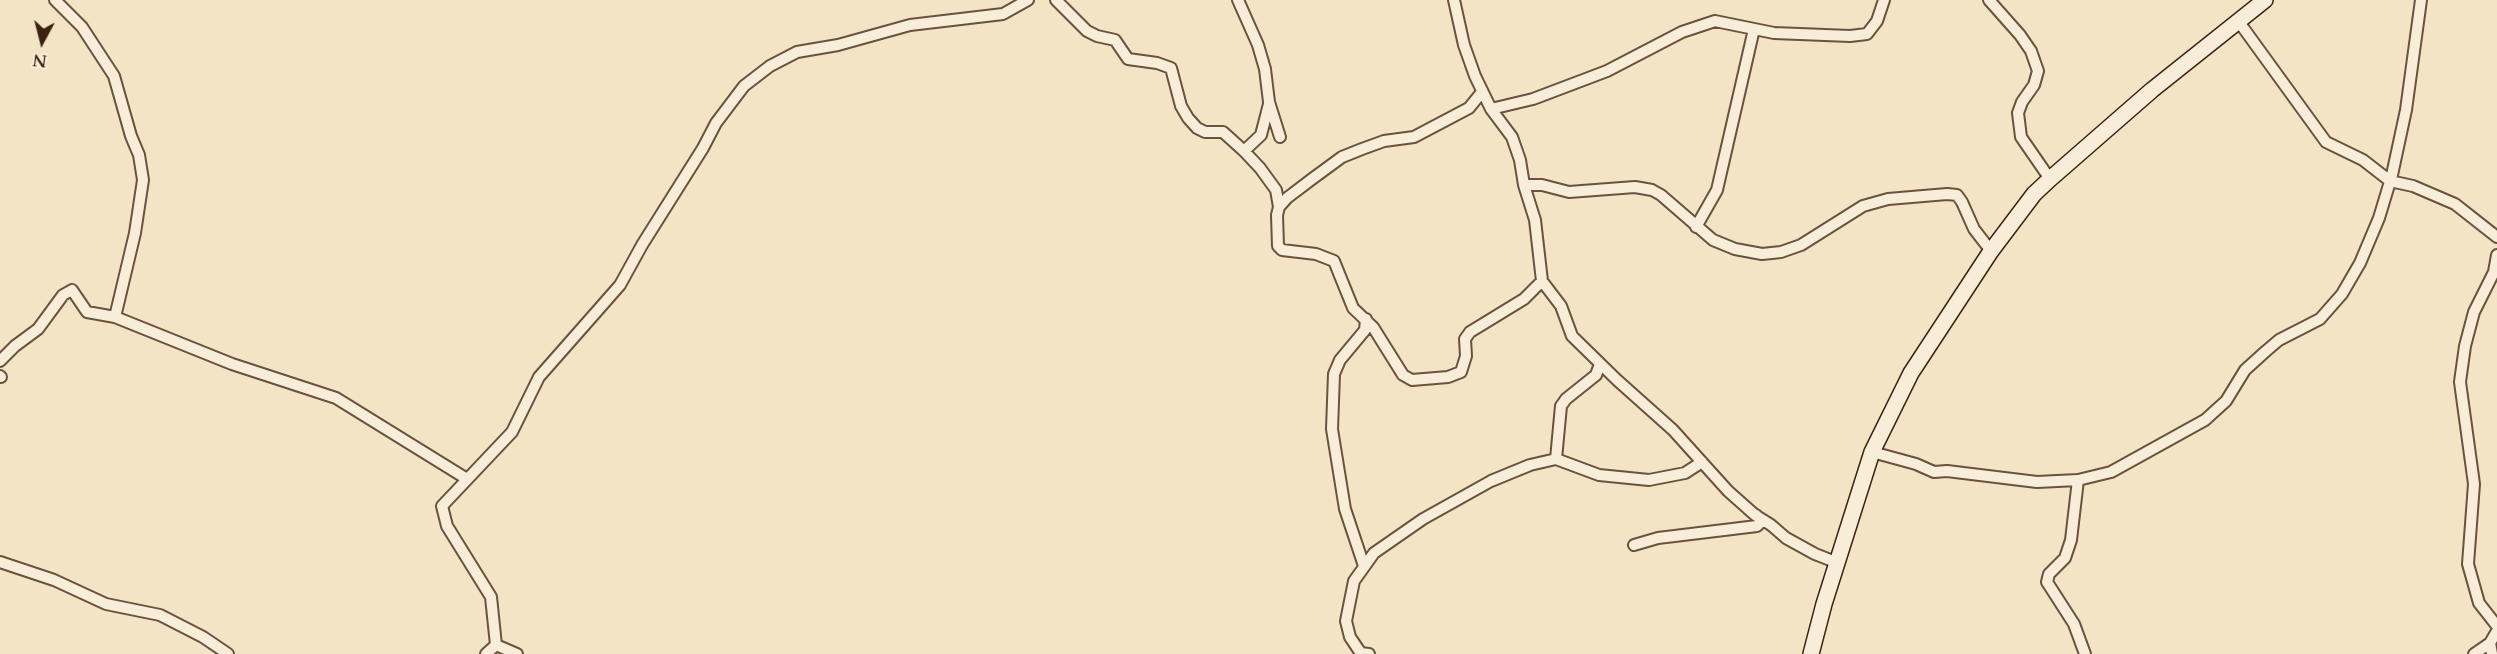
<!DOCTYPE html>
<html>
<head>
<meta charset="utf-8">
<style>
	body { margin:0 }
	#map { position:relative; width:2497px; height:654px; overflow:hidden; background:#f2e4c4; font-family:Cardo,serif }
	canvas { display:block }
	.north { position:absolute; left:12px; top:12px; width:60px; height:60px; -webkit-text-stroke:4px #f7edd9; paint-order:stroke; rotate:187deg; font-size:16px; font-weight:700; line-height:24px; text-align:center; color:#3d2212 }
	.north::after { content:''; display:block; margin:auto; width:21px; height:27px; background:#3d2212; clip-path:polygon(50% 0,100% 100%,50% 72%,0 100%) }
</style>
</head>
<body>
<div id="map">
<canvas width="2497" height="654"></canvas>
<div class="north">N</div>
</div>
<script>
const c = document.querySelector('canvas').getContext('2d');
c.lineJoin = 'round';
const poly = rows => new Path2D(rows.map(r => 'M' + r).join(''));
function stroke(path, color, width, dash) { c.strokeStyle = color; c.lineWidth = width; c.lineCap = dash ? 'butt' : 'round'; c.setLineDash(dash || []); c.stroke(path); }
const street = poly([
	[55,0,82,27,114,76,131,136,139,155,143,180,135,233,115,317],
	[1056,0,1087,31,1097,36,1115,40,1128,59,1157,63,1171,68,1181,106,1188,118,1197,128,1205,132,1223,132,1244,151,1260,168,1276,190,1279,207],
	[1238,0,1258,45,1265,69,1269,102,1280,137],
	[1454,0,1464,45,1475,76,1491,109,1512,137,1520,160,1524,185,1535,220,1542,281,1561,306,1572,336,1617,380,1673,430,1728,491,1755,515,1771,525,1786,538,1815,554,1838,563],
	[1989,0,2020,35,2031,51,2038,71,2034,85,2022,102,2018,113,2021,137,2050,179],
	[2239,22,2326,142,2363,160,2390,181,2413,186,2455,204,2497,237],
	[1482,92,1469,108,1414,137,1384,141,1362,149,1342,157,1312,179,1287,198,1279,207,1277,215,1278,246,1282,250,1316,254,1334,261,1353,308,1373,327,1403,375,1412,380,1448,377,1461,372,1466,356,1465,339,1470,332,1524,299,1542,281],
	[1491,109,1533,99,1607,71,1682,32,1715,21,1774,33,1850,36,1867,34,1877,21,1884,0],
	[1244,151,1261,135,1269,104],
	[1524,185,1542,185,1569,192,1635,187,1652,190,1661,195,1713,240,1735,249,1762,254,1781,252,1801,245,1863,206,1888,199,1947,194,1957,195,1962,202,1974,229,1991,251],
	[1696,227,1717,190,1754,29],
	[2497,255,2494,272,2474,312,2465,346,2460,382,2474,484,2468,564,2479,603,2497,626],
	[0,361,15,346,38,329,63,295,72,290,87,312,115,317,232,364,336,398,467,479],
	[0,376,1,377],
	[1872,452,1916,464,1934,472,1947,471,2037,482,2078,480,2111,472,2205,420,2226,401,2245,370,2266,351,2279,340,2320,319,2342,294,2360,263,2379,218,2392,175,2406,110,2421,0],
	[1556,459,1599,475,1649,480,1685,473,1702,462],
	[2078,480,2071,540,2065,558,2049,574,2047,582,2074,624,2085,654],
	[1634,545,1658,538,1757,526,1762,521,1756,515],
	[0,562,54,580,106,604,160,615,203,637,228,654],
	[1364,566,1345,509,1332,429,1334,374,1340,360,1365,330,1366,319],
	[496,645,491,597,447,526,442,506,512,432,539,377,620,285,642,245,703,148,716,123,744,86,770,66,797,52,838,45,910,25,1003,14,1028,0],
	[496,645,517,654],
	[486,654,496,645],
	[1369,654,1361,653,1358,649,1350,637,1346,621,1354,581,1374,553,1423,519,1491,481,1530,465,1556,459,1561,406,1566,399,1596,375,1600,364],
	[2474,654,2490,643],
	[2492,654,2490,643,2497,631]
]);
const secondary = poly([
	[1811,654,1824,604,1872,452,1911,373,1991,251,2034,194,2050,179,2152,90,2265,0]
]);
stroke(street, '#6a523e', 14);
stroke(secondary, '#3d2212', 18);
stroke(street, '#f7edd9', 10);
stroke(secondary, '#f7edd9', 15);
</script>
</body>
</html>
